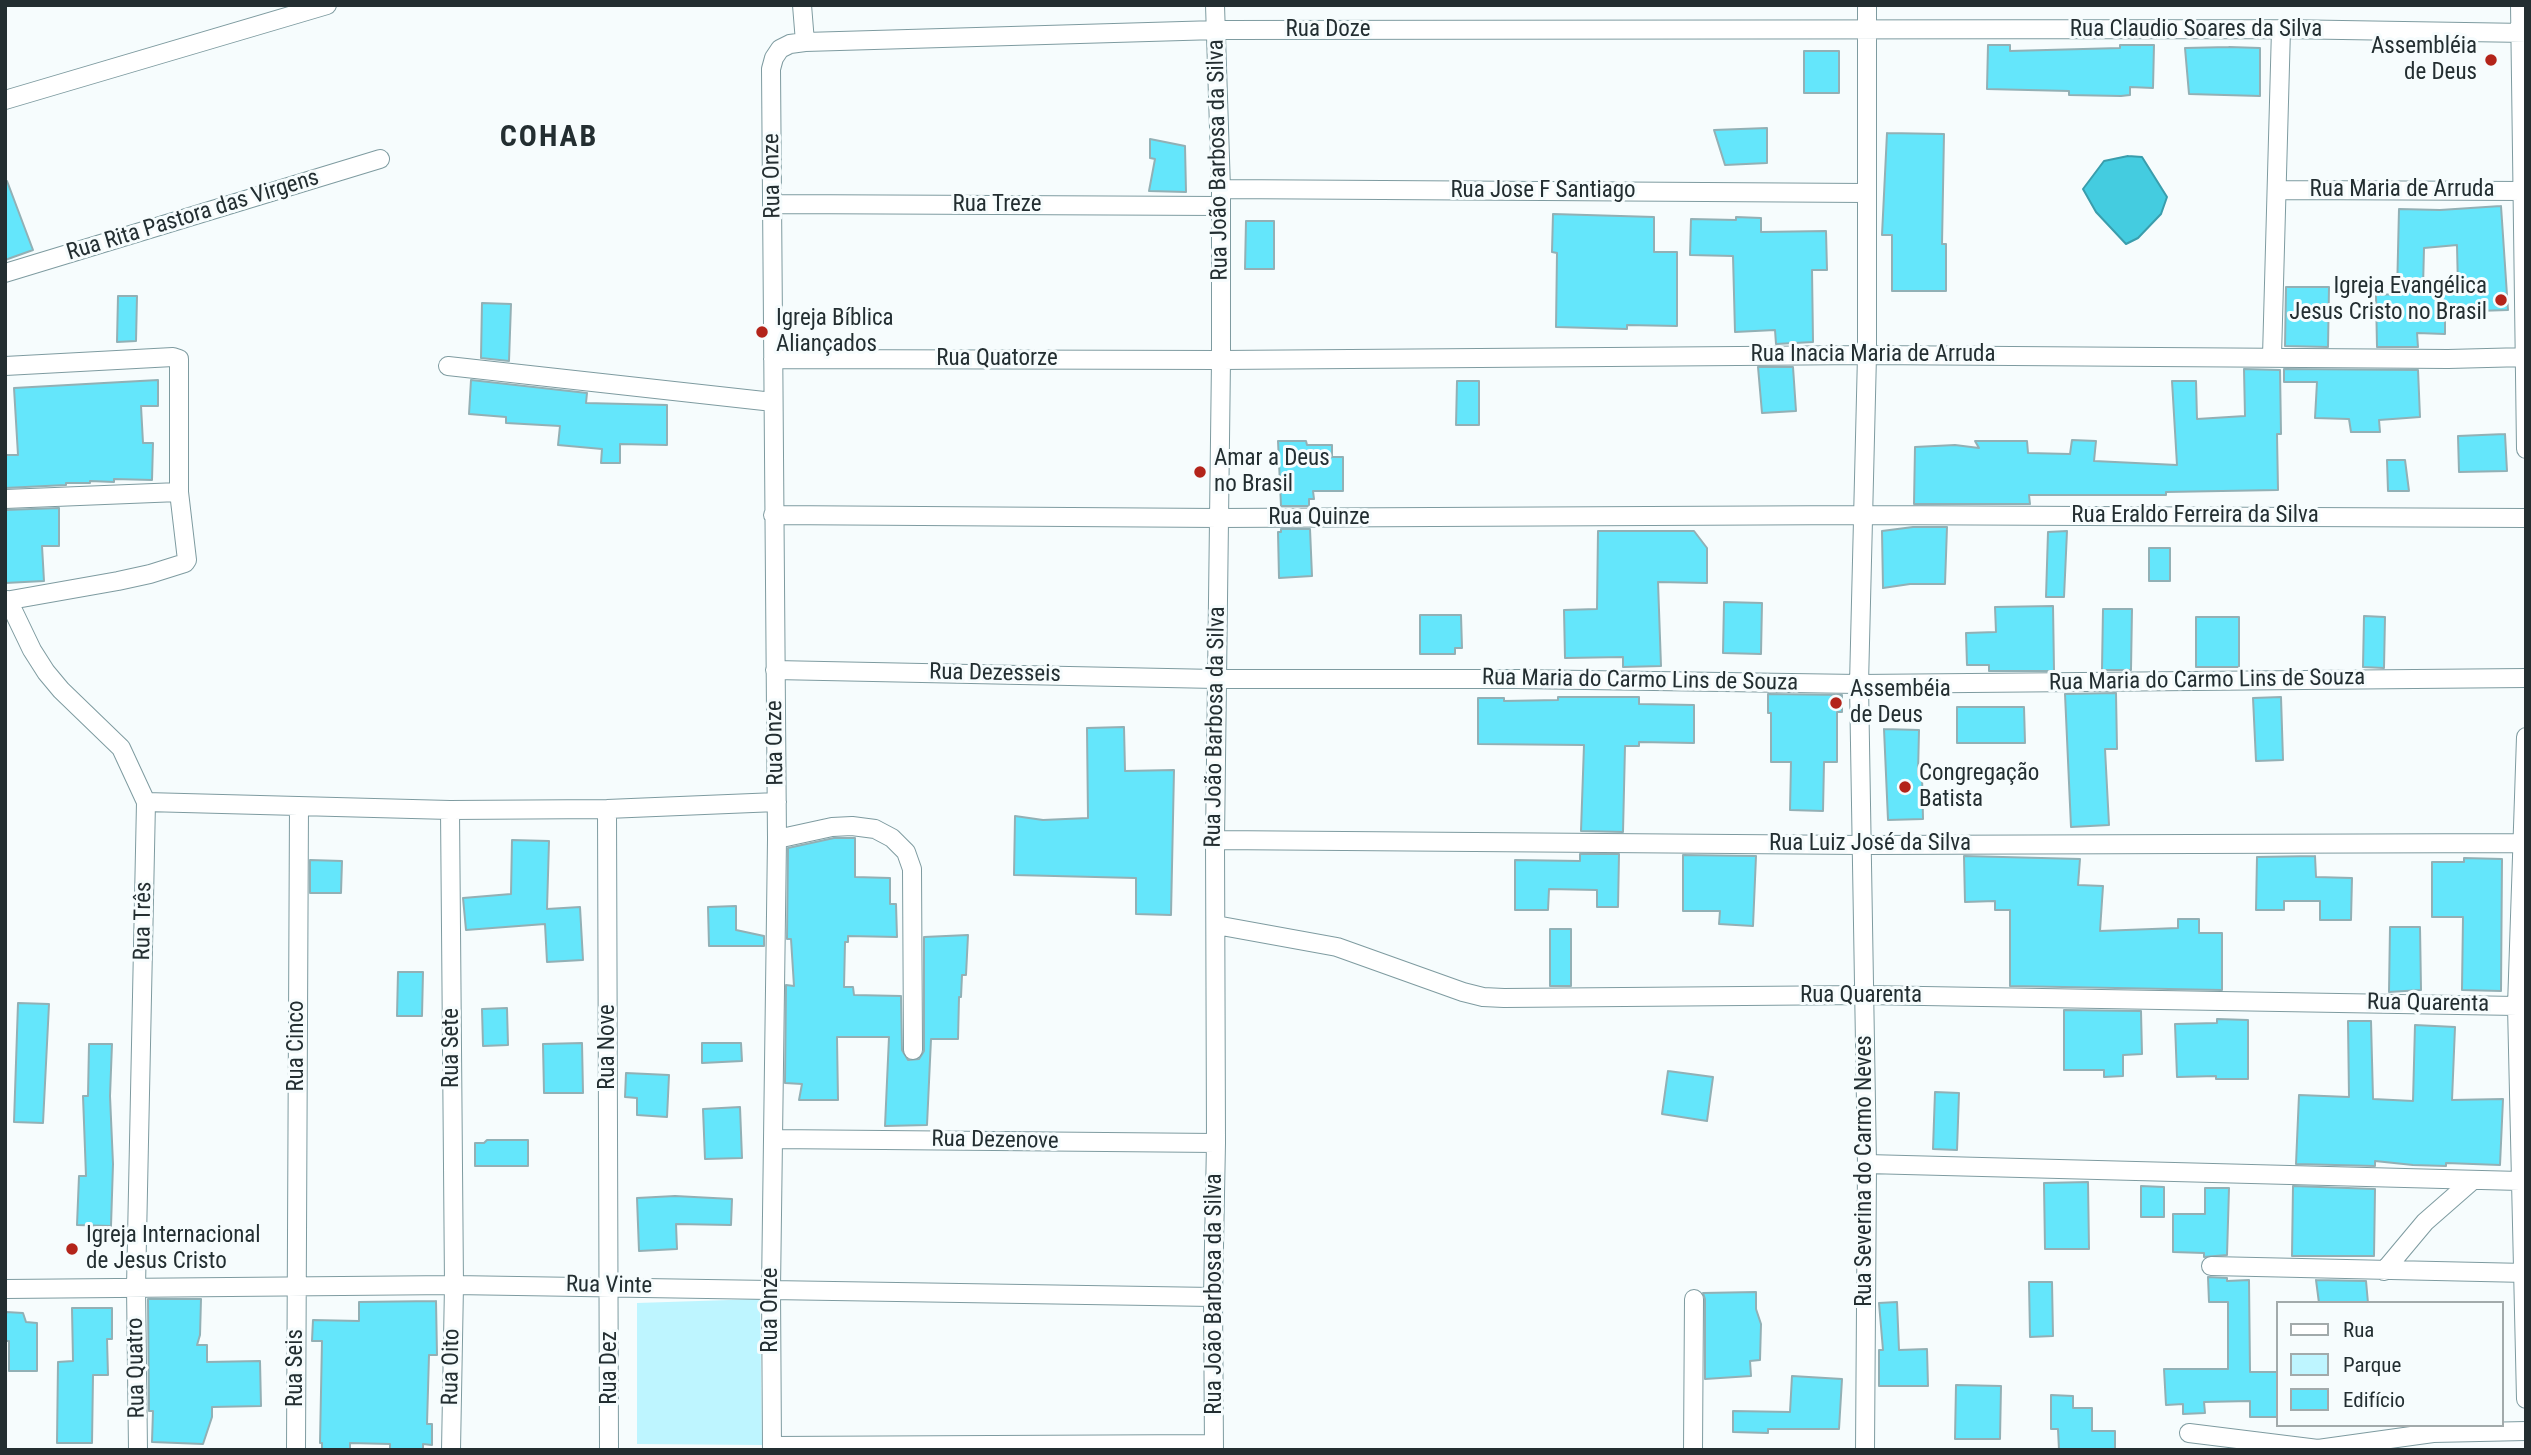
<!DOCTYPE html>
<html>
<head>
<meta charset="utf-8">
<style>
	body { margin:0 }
	#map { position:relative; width:2531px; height:1455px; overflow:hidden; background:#f6fcfd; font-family:"Roboto Condensed",sans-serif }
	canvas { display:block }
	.frame { position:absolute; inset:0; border:7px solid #232e31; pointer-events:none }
	.legend { position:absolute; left:2276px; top:1301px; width:228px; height:126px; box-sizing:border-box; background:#f6fcfd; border:2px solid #a2aaab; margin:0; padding:9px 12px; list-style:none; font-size:21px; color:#232e31 }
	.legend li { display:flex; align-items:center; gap:14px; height:35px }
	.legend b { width:35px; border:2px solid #a2aaab }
</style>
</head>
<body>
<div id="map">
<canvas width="2531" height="1455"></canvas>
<div class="frame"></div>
<ul class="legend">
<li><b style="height:9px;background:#fff"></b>Rua</li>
<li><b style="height:19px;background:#bef5ff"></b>Parque</li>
<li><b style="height:19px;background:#64e6fb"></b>Edifício</li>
</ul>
</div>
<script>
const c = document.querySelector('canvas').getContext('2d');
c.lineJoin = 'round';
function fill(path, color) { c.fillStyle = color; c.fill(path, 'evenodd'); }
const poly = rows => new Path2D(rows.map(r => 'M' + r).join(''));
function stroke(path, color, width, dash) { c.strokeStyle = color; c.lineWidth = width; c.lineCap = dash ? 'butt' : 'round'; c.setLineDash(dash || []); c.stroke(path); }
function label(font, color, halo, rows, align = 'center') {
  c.font = font + ' "Roboto Condensed",sans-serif'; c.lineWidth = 6; c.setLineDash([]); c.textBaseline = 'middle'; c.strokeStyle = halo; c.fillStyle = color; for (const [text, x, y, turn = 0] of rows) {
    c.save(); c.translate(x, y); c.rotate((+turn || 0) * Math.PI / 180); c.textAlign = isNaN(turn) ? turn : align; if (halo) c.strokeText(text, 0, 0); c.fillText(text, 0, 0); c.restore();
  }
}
fill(poly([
	[760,1299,762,1445,637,1444,637,1303]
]), '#bef5ff');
const water = poly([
	[2128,156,2142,157,2167,197,2161,214,2138,238,2126,244,2096,212,2083,189,2104,161,2128,156]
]);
fill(water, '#44cce0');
stroke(water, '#3a9dac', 2);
const building = poly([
	[1988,45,2010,45,2010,51,2120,48,2120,45,2154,45,2153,88,2130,87,2130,95,2121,96,2069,95,2069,91,1987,89,1988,45],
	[2229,47,2260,48,2260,96,2189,94,2185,48,2229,47],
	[1804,51,1839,51,1839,93,1804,93,1804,51],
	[1767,128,1767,163,1725,165,1714,130,1767,128],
	[1887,133,1944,134,1942,244,1946,244,1946,291,1892,291,1892,235,1882,235,1887,133],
	[1150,139,1185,146,1186,192,1149,191,1155,159,1150,158,1150,139],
	[5,181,7,181,33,250,5,260,5,181],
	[2501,206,2508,310,2445,312,2445,334,2417,333,2418,347,2377,347,2376,295,2397,294,2399,209,2440,210,2501,206],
	[2457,245,2458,289,2423,288,2424,248,2457,245],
	[1553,214,1654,217,1654,252,1677,252,1677,326,1627,325,1627,329,1556,327,1557,253,1552,252,1553,214],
	[1736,217,1761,218,1761,232,1826,231,1827,270,1812,270,1813,342,1776,344,1775,330,1735,332,1733,256,1690,255,1691,219,1736,220,1736,217],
	[1246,221,1274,221,1274,269,1245,269,1246,221],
	[2286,287,2329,287,2328,347,2285,346,2286,287],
	[118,296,137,296,136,341,117,342,118,296],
	[482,303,511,304,509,361,481,358,482,303],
	[1758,367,1793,367,1796,411,1762,413,1758,367],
	[2244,369,2280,370,2281,434,2277,434,2278,490,2166,492,2166,495,2029,495,2030,504,1914,504,1915,447,1955,445,1979,448,1975,441,2027,441,2028,453,2070,454,2072,440,2096,441,2094,461,2177,465,2172,381,2196,381,2197,419,2245,416,2244,369],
	[2284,369,2418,370,2420,417,2379,420,2380,432,2351,432,2349,419,2315,418,2317,382,2284,382,2284,369],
	[158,380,158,406,141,406,143,443,153,443,152,480,114,479,114,482,90,481,90,483,66,483,66,485,5,488,5,455,18,455,14,388,158,380],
	[471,380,587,393,586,403,667,405,667,445,620,444,620,463,601,463,602,449,558,445,560,426,506,423,506,417,469,414,471,380],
	[1457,381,1479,381,1479,425,1456,425,1457,381],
	[2505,434,2507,471,2459,472,2458,436,2505,434],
	[1278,441,1306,441,1307,445,1332,445,1332,457,1343,457,1343,491,1313,491,1314,499,1309,499,1309,506,1281,506,1278,441],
	[2387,460,2405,460,2409,491,2388,491,2387,460],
	[59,508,59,546,42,546,44,581,5,583,5,510,59,508],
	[1913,527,1947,527,1945,584,1910,584,1883,588,1882,531,1913,527],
	[1281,529,1310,529,1312,576,1279,578,1278,532,1281,532,1281,529],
	[1598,531,1694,531,1707,548,1707,583,1658,582,1661,666,1623,667,1623,657,1565,658,1564,610,1597,609,1598,531],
	[2067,531,2064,597,2046,597,2048,532,2067,531],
	[2149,548,2170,548,2170,581,2149,581,2149,548],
	[1724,602,1762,603,1761,654,1723,653,1724,602],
	[2053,606,2054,671,1989,671,1989,665,1967,665,1966,633,1996,632,1995,607,2053,606],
	[2103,609,2132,609,2131,670,2102,670,2103,609],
	[1420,615,1461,615,1462,648,1455,648,1455,654,1420,654,1420,615],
	[2364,616,2385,617,2384,668,2363,667,2364,616],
	[2196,617,2239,617,2239,667,2196,667,2196,617],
	[2116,693,2117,749,2105,749,2109,825,2071,827,2065,694,2116,693],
	[1768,694,1842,695,1842,712,1837,712,1837,762,1824,762,1823,811,1790,810,1791,762,1771,762,1771,713,1768,713,1768,694],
	[1558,697,1639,697,1639,704,1694,705,1694,743,1639,742,1639,746,1625,746,1623,832,1581,831,1584,745,1478,744,1478,698,1504,698,1504,701,1558,700,1558,697],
	[2281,697,2283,760,2256,761,2253,698,2281,697],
	[1957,707,2024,707,2025,743,1957,743,1957,707],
	[1124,727,1125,771,1174,770,1171,915,1136,914,1136,878,1014,875,1015,816,1043,820,1088,818,1087,728,1124,727],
	[1884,729,1919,730,1918,774,1922,774,1923,819,1888,820,1884,729],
	[834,838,855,838,855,877,890,878,890,904,896,904,897,937,848,936,848,942,845,942,844,987,853,987,854,995,901,996,902,1050,908,1060,919,1059,924,1051,924,937,968,935,966,975,962,975,961,997,959,997,958,1039,931,1039,927,1125,885,1126,889,1037,837,1037,838,1100,799,1100,802,1084,785,1083,786,985,794,986,791,939,787,939,788,848,834,838],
	[512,840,549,841,547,909,580,907,583,960,547,962,545,924,466,930,463,898,511,894,512,840],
	[1580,854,1619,854,1618,907,1597,907,1597,890,1549,889,1548,910,1515,910,1515,860,1580,861,1580,854],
	[1683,855,1756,856,1753,926,1719,924,1720,911,1683,911,1683,855],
	[1964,856,2080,859,2078,885,2103,886,2100,931,2178,928,2178,919,2199,919,2199,933,2222,933,2222,990,2010,986,2010,910,1995,910,1995,901,1965,902,1964,856],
	[2315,856,2316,877,2352,878,2351,920,2320,920,2320,901,2284,901,2284,910,2256,910,2257,857,2315,856],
	[2464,858,2502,859,2501,991,2462,990,2463,917,2432,917,2432,862,2464,862,2464,858],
	[310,860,342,861,341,893,310,893,310,860],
	[736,906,736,930,764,936,764,946,709,946,708,907,736,906],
	[2390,927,2420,927,2421,990,2389,992,2390,927],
	[1550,929,1571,929,1571,986,1550,986,1550,929],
	[398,972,423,972,422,1016,397,1016,398,972],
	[18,1003,49,1004,43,1123,14,1122,18,1003],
	[507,1008,508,1045,483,1046,482,1009,507,1008],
	[2064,1010,2141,1011,2142,1054,2123,1055,2123,1076,2104,1077,2104,1070,2064,1070,2064,1010],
	[2217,1019,2248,1020,2248,1079,2216,1079,2216,1076,2177,1077,2175,1024,2217,1023,2217,1019],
	[2348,1021,2371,1021,2373,1099,2413,1101,2415,1025,2455,1027,2452,1100,2503,1099,2500,1165,2446,1163,2446,1166,2413,1165,2375,1161,2375,1166,2296,1164,2299,1095,2349,1097,2348,1021],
	[582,1043,583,1093,544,1093,543,1044,582,1043],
	[702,1043,741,1043,742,1061,702,1063,702,1043],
	[89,1044,112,1044,110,1096,113,1164,111,1226,77,1225,79,1176,86,1176,83,1096,88,1096,89,1044],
	[1668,1071,1713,1077,1707,1121,1662,1114,1668,1071],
	[626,1073,669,1075,667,1117,637,1115,637,1098,625,1097,626,1073],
	[1935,1092,1959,1093,1957,1150,1933,1149,1935,1092],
	[740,1107,742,1158,705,1159,703,1109,740,1107],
	[487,1140,528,1140,528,1166,475,1166,475,1143,484,1143,487,1140],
	[2088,1182,2089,1249,2045,1249,2044,1183,2088,1182],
	[2141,1186,2164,1187,2164,1217,2141,1217,2141,1186],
	[2293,1186,2375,1189,2374,1256,2292,1256,2293,1186],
	[2205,1188,2229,1188,2227,1255,2204,1257,2204,1253,2173,1252,2173,1214,2205,1214,2205,1188],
	[675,1196,732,1199,731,1225,676,1224,677,1249,639,1251,637,1198,675,1196],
	[2208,1277,2227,1278,2227,1281,2249,1280,2250,1372,2277,1372,2277,1417,2250,1417,2250,1401,2204,1402,2205,1413,2183,1414,2183,1404,2166,1405,2164,1369,2228,1369,2228,1302,2209,1302,2208,1277],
	[2316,1280,2366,1281,2368,1303,2319,1303,2316,1280],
	[2029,1282,2052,1282,2053,1336,2030,1337,2029,1282],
	[1756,1292,1756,1309,1761,1324,1760,1360,1750,1361,1751,1376,1705,1379,1705,1299,1703,1293,1756,1292],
	[148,1299,201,1299,200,1335,197,1345,207,1345,207,1362,260,1361,261,1406,212,1407,212,1417,203,1444,152,1442,153,1411,149,1411,148,1299],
	[436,1301,437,1355,429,1355,427,1424,432,1424,432,1445,423,1444,423,1450,390,1450,390,1444,350,1443,350,1450,322,1450,322,1443,320,1443,322,1341,312,1341,313,1320,359,1321,359,1302,436,1301],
	[1897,1302,1899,1350,1927,1349,1928,1386,1879,1386,1879,1350,1883,1350,1879,1303,1897,1302],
	[72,1308,112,1308,112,1339,107,1339,108,1375,93,1375,92,1443,57,1443,58,1362,73,1361,72,1308],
	[6,1312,23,1313,26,1322,37,1323,37,1371,9,1371,9,1341,5,1341,6,1312],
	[1792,1376,1842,1379,1839,1429,1768,1429,1768,1433,1733,1432,1733,1411,1790,1412,1792,1376],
	[1956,1385,2001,1386,2000,1439,1955,1439,1956,1385],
	[2051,1395,2073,1396,2073,1408,2092,1408,2092,1431,2115,1431,2115,1450,2059,1450,2058,1429,2051,1429,2051,1395]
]);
fill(building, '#64e6fb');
stroke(building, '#92b0b5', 2);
const minor = poly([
	[802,5,805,42],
	[2520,5,2526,449],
	[5,100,327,5],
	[1221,189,1866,193],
	[2279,190,2526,191],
	[774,204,1220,206],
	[5,273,380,159],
	[2272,356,2281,29],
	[773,359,1221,360,1867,355,2448,359,2526,357],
	[5,366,173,357,179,359,179,492,187,560,185,563,150,574,118,581,5,601],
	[448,366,773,402],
	[5,499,179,492],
	[773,515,1219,518,1865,515,2526,518],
	[8,600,32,650,46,672,61,690,121,748,146,802,136,1287,138,1450],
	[775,670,1216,679,1517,679,1859,684,2526,678],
	[2526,737,2517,1006,2526,1399],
	[146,802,450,810,607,809,777,802],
	[607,809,609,1450],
	[450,810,454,1285,451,1450],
	[777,839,832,827,852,826,875,829,892,838,906,852,912,869,913,1050],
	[1215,840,1863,845,2526,843],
	[1216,925,1337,947,1463,992,1483,997,1504,998,1864,995,2517,1006],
	[773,1139,1216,1143],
	[1867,1164,2520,1181],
	[2211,1266,2526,1273],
	[2384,1271,2425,1222,2473,1180],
	[5,1289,454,1285,1213,1297],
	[2189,1433,2318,1449,2433,1433,2526,1431],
	[772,1446,1214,1444],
	[296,1450,299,806],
	[772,1450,771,1289,777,839,771,69,774,58,780,49,790,44,805,42,1217,30,2281,29,2526,33],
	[1214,1450,1213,1297,1216,1143,1215,840,1221,360,1221,189,1215,5],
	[1693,1450,1694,1299],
	[1865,1450,1867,1164,1859,684,1867,355,1867,5]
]);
stroke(minor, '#7e9ba0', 20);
stroke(minor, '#fff', 18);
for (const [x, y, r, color] of [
	[2491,60,7,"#b3241a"],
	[2501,300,7,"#b3241a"],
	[762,332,7,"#b3241a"],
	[1200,472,7,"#b3241a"],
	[1836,703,7,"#b3241a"],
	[1905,787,7,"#b3241a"],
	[72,1249,7,"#b3241a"]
]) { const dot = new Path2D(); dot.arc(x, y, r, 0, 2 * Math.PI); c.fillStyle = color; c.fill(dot); stroke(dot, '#f6fcfd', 2.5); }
label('23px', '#232e31', '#f6fcfd', [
	["Rua Doze",1328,30],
	["Rua Claudio Soares da Silva",2196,30],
	["Rua João Barbosa da Silva",1219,160,-91],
	["Rua Onze",773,176,-91],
	["Rua Maria de Arruda",2402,190],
	["Rua Jose F Santiago",1543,191],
	["Rua Treze",997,205],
	["Rua Rita Pastora das Virgens",193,216,-17],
	["Rua Inacia Maria de Arruda",1873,355],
	["Rua Quatorze",997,359],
	["Rua Eraldo Ferreira da Silva",2195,516],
	["Rua Quinze",1319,518],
	["Rua Dezesseis",995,674,1],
	["Rua Maria do Carmo Lins de Souza",1640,681,1],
	["Rua Maria do Carmo Lins de Souza",2207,681,-1],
	["Rua João Barbosa da Silva",1216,727,-89],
	["Rua Onze",776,743,-91],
	["Rua Luiz José da Silva",1870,844],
	["Rua Três",144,921,-89],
	["Rua Quarenta",1861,996],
	["Rua Quarenta",2428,1004,1],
	["Rua Cinco",297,1046,-90],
	["Rua Nove",608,1047,-90],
	["Rua Sete",452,1048,-90],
	["Rua Dezenove",995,1141,1],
	["Rua Severina do Carmo Neves",1865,1171,-90],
	["Rua Vinte",609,1286,1],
	["Rua João Barbosa da Silva",1215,1294,-90],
	["Rua Onze",771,1310,-90],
	["Rua Oito",452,1367,-89],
	["Rua Quatro",137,1368,-91],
	["Rua Seis",296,1368,-90],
	["Rua Dez",610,1368,-90]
]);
label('23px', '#232e31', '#f6fcfd', [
	["Assembléia",2477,47,"right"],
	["de Deus",2477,73,"right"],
	["Igreja Evangélica",2487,287,"right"],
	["Jesus Cristo no Brasil",2487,313,"right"],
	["Igreja Bíblica",776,319],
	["Aliançados",776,345],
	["Amar a Deus",1214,459],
	["no Brasil",1214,485],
	["Assembéia",1850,690],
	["de Deus",1850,716],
	["Congregação",1919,774],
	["Batista",1919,800],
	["Igreja Internacional",86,1236],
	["de Jesus Cristo",86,1262]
], 'left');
c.letterSpacing = '2px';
label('bold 30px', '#232e31', '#f6fcfd', [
	["COHAB",549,138]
]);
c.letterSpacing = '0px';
</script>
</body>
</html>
